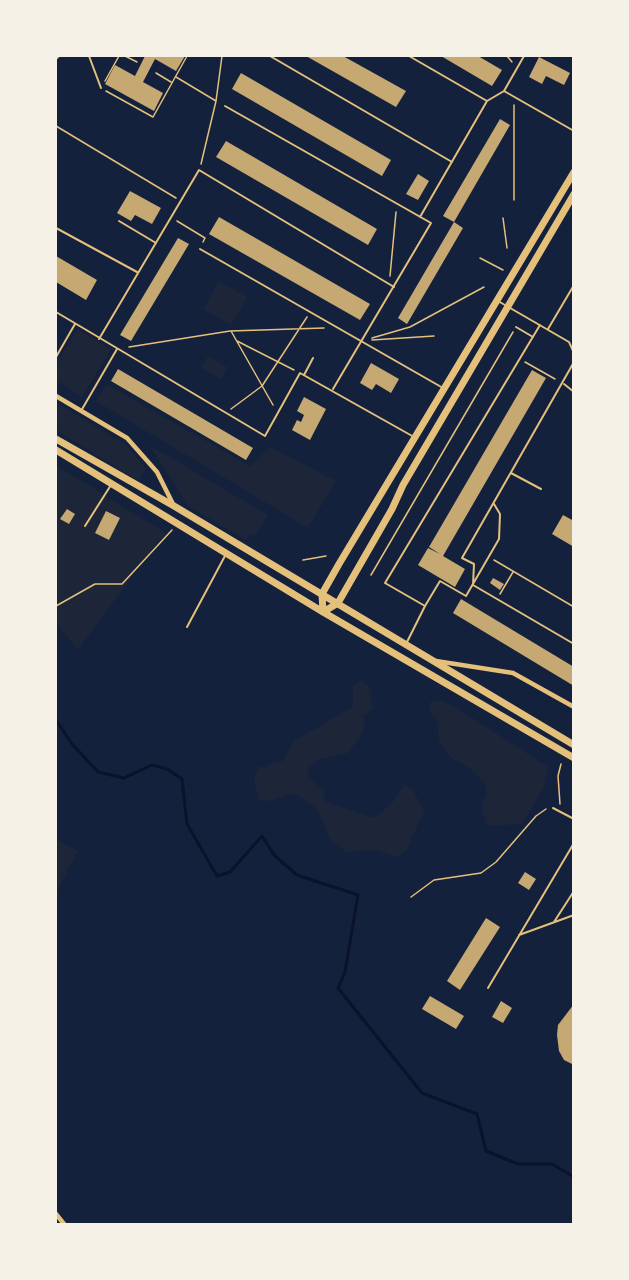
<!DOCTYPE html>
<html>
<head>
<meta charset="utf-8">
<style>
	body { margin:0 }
	#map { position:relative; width:629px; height:1280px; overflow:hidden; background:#14213d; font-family:Rubik,sans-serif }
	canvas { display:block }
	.frame { position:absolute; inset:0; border:57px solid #f6f1e7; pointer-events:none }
</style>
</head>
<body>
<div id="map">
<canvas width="629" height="1280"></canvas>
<div class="frame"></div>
</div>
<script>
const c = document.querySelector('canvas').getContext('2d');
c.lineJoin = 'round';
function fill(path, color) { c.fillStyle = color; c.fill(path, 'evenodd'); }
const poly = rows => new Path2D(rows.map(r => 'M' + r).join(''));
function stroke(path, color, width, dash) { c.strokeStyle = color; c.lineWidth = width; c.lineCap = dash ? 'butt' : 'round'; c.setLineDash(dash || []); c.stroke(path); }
fill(poly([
	[219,281,247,297,231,325,203,309],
	[77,329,111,349,82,397,56,381,56,364],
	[208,356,227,367,221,379,201,367],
	[106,384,250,466,270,447,336,481,308,528,96,401],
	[56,402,127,446,146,468,140,479,135,479,56,430],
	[149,445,268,515,255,537,250,534,246,540,188,506],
	[56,465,169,535,158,541,78,650,56,623],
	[362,680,369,688,373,709,363,716,365,726,360,737,348,753,317,760,309,767,308,777,323,791,325,802,374,818,392,803,405,784,413,790,424,811,406,851,397,857,377,850,346,852,330,839,317,809,299,796,289,794,269,801,259,800,254,778,259,766,266,768,269,764,283,761,294,741,353,707,353,685],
	[441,700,457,708,548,767,544,787,522,824,487,826,481,805,486,795,486,784,471,769,451,758,439,740,437,719,430,712,430,702],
	[56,839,78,851,56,892]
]), '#1d2539');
stroke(poly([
	[56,720,72,744,98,772,124,778,152,765,167,769,182,779,187,824,217,876,230,872,262,836,274,855,297,875,358,895,345,972,338,988,422,1093,477,1114,486,1151,518,1164,552,1164,574,1177]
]), '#0b132b', 3);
fill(poly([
	[145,56,185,56,176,71,155,59,143,82,163,93,154,111,105,84,115,65,135,76],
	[306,56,343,56,406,91,396,107],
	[441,56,478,56,502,70,492,86],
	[539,57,570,73,564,85,546,76,542,84,529,77],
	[241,73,391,160,382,176,232,89],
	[500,119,510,125,454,222,443,216],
	[226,141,377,229,368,245,216,157],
	[418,174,429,181,418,200,406,194],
	[130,191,161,208,152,224,135,215,131,221,117,213],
	[219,217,370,304,360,320,209,234],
	[454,222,463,228,407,324,398,318],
	[178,238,189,244,131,341,120,335],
	[56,256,97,280,86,300,56,282],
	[371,363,399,379,391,393,376,384,372,390,360,383],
	[118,369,253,448,246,460,111,381],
	[532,370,546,378,443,556,465,569,455,587,418,565,428,548,440,554,429,547],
	[304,397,326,409,310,440,292,430,297,420,301,422,304,415,297,411],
	[67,509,75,514,69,524,60,519],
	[106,511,120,518,109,540,95,533],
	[563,515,574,521,574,547,552,534],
	[493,578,504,584,500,590,490,583],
	[461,599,574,667,574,686,453,613],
	[525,872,536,879,529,890,518,883],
	[486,918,500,927,460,990,447,981],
	[430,996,464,1016,456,1029,422,1009],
	[501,1001,512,1008,503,1023,492,1017],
	[574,1004,574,1065,564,1060,559,1051,557,1035,558,1025]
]), '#c6a872');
stroke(poly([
	[125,56,137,62],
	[507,56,512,62],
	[156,73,171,82],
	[176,77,216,101],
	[105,81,119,56],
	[106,91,153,117,187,56],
	[514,105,514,200],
	[56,126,176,198],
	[201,164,216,101,222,56],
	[503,218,507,248],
	[177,221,205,238,203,242],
	[480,258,503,270],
	[390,276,396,212],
	[231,331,273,405],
	[372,338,410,327,484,287],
	[372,340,434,336],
	[237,341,294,370],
	[129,347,230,331,324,328],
	[525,362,555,379],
	[231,409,262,386,307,317],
	[303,560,326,556],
	[494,560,574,607],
	[371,575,513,332],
	[500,594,513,572],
	[56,606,95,584,122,584,172,530],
	[560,804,558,776,561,764],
	[411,897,434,880,481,873,496,862,536,816,546,809]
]), '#e5c07b', 1.5);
stroke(poly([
	[89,56,101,88],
	[270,56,452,162],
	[409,56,487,101],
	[56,59,59,56],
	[504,91,574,131],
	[225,106,431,223,333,389],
	[420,217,487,101,504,91,524,56],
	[119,221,156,243],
	[56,228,137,272],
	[200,249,443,388],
	[498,301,569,342,574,353],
	[56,312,265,436,300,373,414,437],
	[516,327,533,337],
	[548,329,574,285],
	[99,339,199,170,394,287],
	[56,357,75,324],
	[304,375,313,358],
	[564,384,574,392],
	[81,411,117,349],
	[511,473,541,489],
	[85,526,111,485],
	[473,585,474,564,462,558,574,362],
	[473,585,574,644],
	[425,606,440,581,466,596,499,539,500,514,494,504],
	[187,627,226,554],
	[407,642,425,606,385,583,540,325],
	[553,808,574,819],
	[554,922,574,891],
	[519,935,574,915],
	[488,988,574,843]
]), '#e5c07b', 2);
stroke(poly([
	[56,396,127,438,157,472,174,506],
	[436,661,513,673,574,707],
	[56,1214,64,1224]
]), '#e5c07b', 4.5);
stroke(poly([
	[56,439,174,506,574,745],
	[56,450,323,612,574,758],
	[323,612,322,594,339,564,574,172],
	[323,612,338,603,392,509,403,485,574,194]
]), '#e5c07b', 7);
</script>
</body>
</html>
